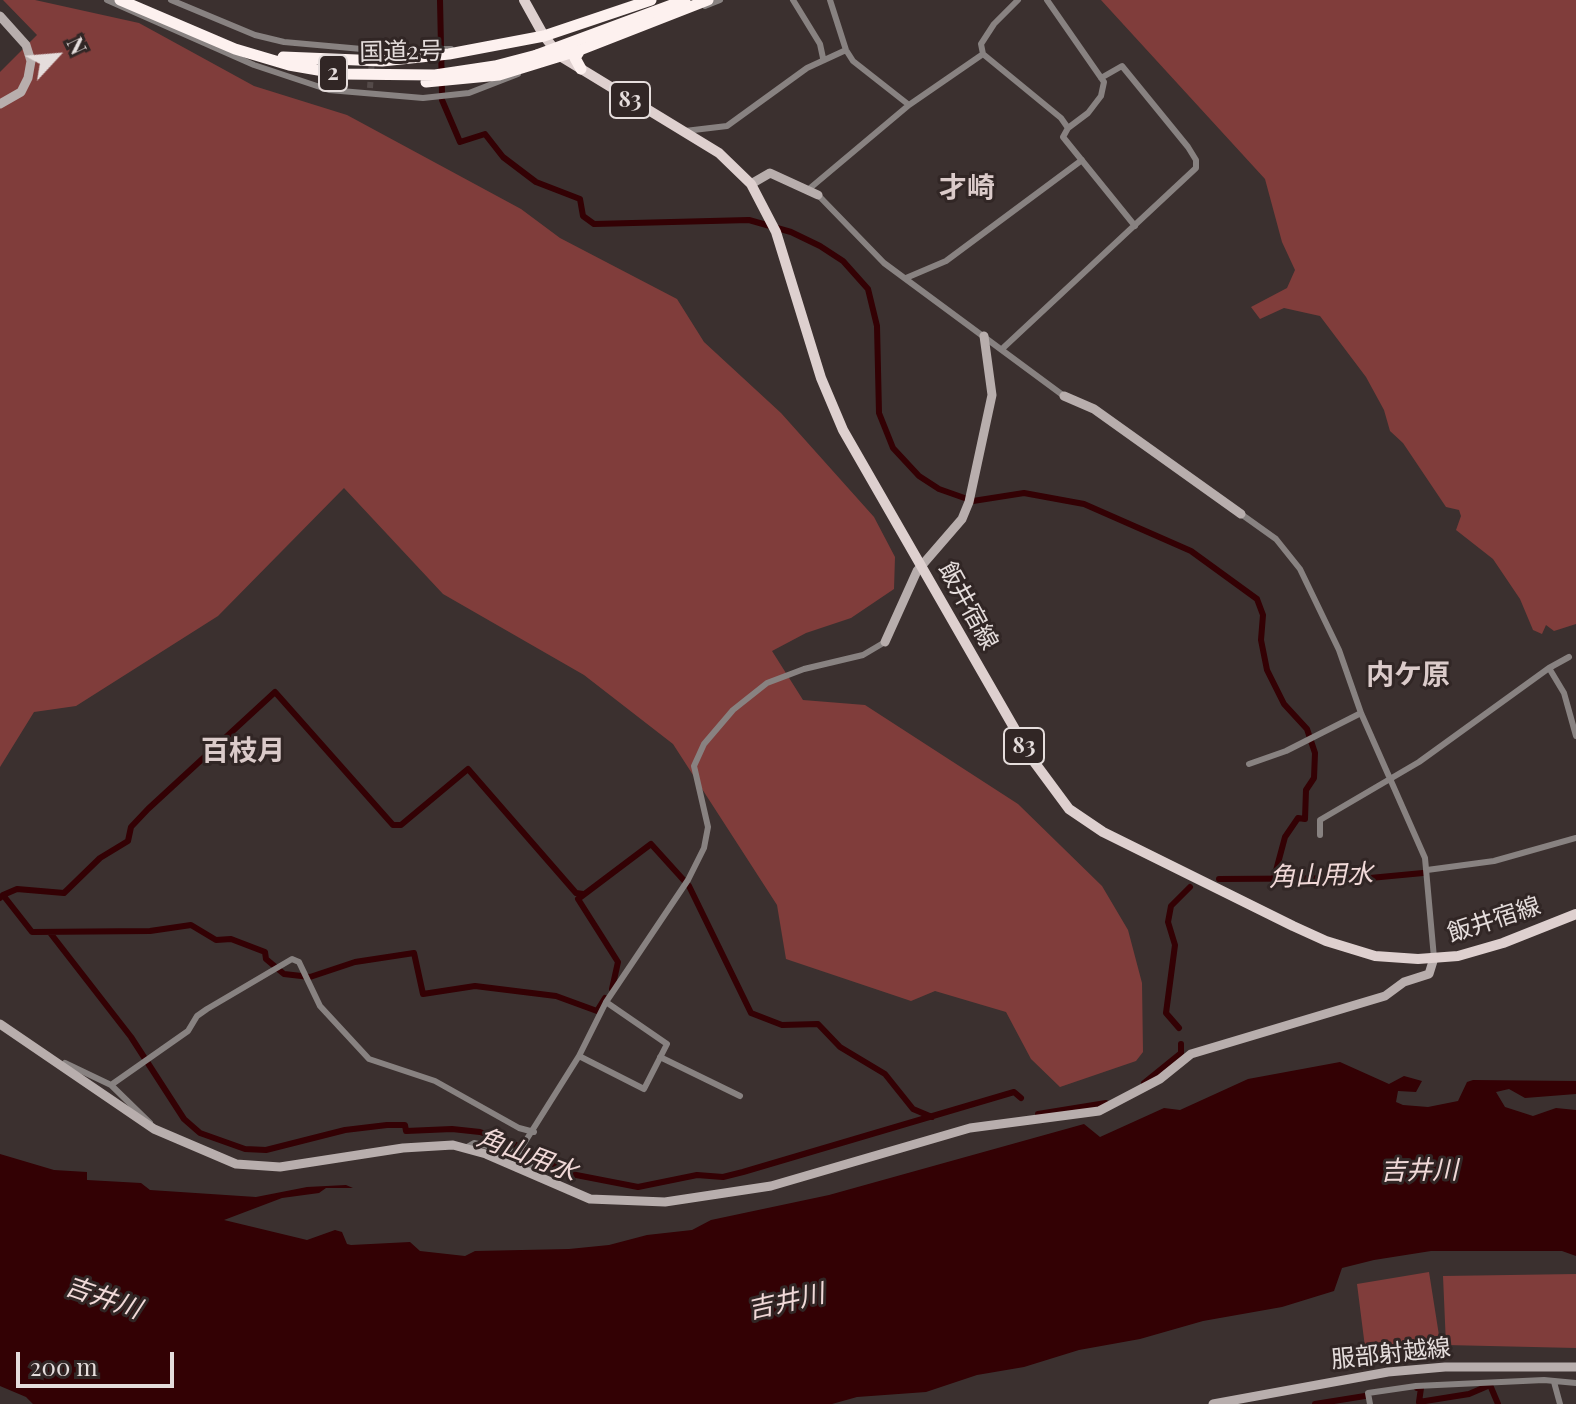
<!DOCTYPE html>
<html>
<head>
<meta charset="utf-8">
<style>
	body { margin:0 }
	#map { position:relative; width:1576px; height:1404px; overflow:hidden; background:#3b302f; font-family:"Playfair Display",serif }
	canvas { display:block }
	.north { position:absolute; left:16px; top:16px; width:80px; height:80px; -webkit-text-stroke:6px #312625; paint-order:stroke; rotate:64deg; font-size:22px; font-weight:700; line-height:32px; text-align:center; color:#e5dddc }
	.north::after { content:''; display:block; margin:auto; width:28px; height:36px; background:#e5dddc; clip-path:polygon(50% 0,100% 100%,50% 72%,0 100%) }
	.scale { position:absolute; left:16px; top:1352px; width:158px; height:36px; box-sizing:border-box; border:4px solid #e5dddc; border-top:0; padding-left:10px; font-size:24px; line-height:28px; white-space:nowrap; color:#e5dddc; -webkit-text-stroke:6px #312625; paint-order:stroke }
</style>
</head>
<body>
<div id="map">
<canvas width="1576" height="1404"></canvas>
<div class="north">N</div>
<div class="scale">200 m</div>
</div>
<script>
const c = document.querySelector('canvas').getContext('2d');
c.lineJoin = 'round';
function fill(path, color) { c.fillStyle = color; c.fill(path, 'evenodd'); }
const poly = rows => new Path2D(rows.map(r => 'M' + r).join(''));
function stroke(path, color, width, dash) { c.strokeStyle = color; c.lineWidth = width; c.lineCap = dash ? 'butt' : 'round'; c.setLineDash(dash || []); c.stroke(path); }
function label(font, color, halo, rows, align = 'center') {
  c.font = font + ' "Playfair Display","Noto Sans JP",serif'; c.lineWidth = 6; c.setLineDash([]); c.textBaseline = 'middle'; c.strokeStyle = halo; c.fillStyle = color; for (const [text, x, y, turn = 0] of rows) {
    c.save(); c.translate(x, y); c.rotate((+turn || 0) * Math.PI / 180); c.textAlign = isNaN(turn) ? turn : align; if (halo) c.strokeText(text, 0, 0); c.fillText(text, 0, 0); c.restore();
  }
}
fill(poly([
	[3,0,35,0,139,23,254,86,347,115,521,209,560,238,677,299,704,342,781,413,874,517,895,557,894,589,851,618,806,633,772,651,803,700,865,705,1018,804,1102,886,1128,930,1142,983,1143,1052,1136,1061,1060,1087,1031,1059,1006,1012,935,991,911,1001,786,959,777,905,673,744,584,675,443,594,344,488,218,616,76,706,34,712,0,767,0,72,37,35],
	[1101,0,1576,0,1576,624,1554,631,1546,625,1542,634,1533,630,1520,599,1493,559,1456,530,1461,516,1459,510,1446,507,1403,443,1390,431,1384,410,1366,377,1320,316,1284,308,1260,319,1251,307,1287,288,1295,270,1282,242,1265,179],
	[1429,1272,1441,1348,1366,1355,1357,1284],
	[1576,1274,1576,1348,1446,1345,1443,1276]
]), '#803d3b');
fill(poly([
	[1340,1062,1389,1084,1404,1076,1422,1081,1416,1092,1398,1091,1396,1102,1403,1105,1428,1107,1458,1101,1467,1082,1473,1080,1576,1081,1576,1094,1525,1098,1509,1089,1496,1092,1505,1107,1533,1116,1556,1108,1576,1110,1576,1256,1562,1251,1431,1251,1374,1260,1342,1268,1334,1291,1282,1307,1203,1321,1140,1339,1079,1350,1024,1367,977,1375,926,1392,857,1397,832,1404,33,1404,26,1397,0,1386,0,1154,54,1170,87,1172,87,1180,141,1183,150,1190,256,1197,307,1187,346,1185,353,1188,326,1188,319,1193,282,1198,224,1220,307,1240,335,1230,342,1232,347,1244,351,1245,410,1242,420,1251,465,1256,475,1251,569,1249,609,1245,647,1235,692,1230,711,1220,829,1195,1084,1124,1100,1137,1164,1108,1180,1110,1248,1079]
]), '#330104');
stroke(poly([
	[440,0,442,93],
	[442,100,460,142,485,134,503,157,536,182,580,199,583,216,594,224,749,220,791,232,820,246,843,261,868,289,877,326,879,413,893,448,919,476,939,489,973,501,1024,493,1084,504,1191,551,1257,599,1263,615,1261,640,1267,670,1284,704,1307,729,1315,753,1314,778,1306,790,1305,819,1298,818,1285,837,1274,878],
	[1219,879,1370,878,1423,873],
	[3,895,17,889,64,893,100,858,128,841,131,827,148,809,275,692,393,825,401,825,468,769,576,893,583,894],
	[0,898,3,895,32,932,150,931,191,925,216,940,231,939,265,952,266,959,284,974,310,977,355,962,414,953,423,994,475,986,556,996,597,1011,605,998],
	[51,934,131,1037,184,1119,200,1133,245,1149,266,1150,345,1130,387,1125,405,1125,406,1131,452,1129,480,1132,512,1143,571,1174,638,1187,697,1175,723,1177,743,1172,1014,1092,1021,1098],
	[612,989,618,962,578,899,651,844,689,886,751,1013,782,1025,818,1024,840,1047,885,1074,913,1109,932,1117],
	[1179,1028,1166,1013,1175,945,1168,922,1171,906,1190,887],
	[1144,1083,1181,1053,1181,1044],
	[1038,1114,1106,1103],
	[1417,1388,1421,1388,1419,1402,1469,1394,1490,1385,1498,1404],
	[1315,1404,1365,1396]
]), '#330104', 6);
stroke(poly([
	[370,88,372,59]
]), '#544a49', 6, [6, 3]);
stroke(poly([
	[107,0,254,65,329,90,423,98,469,93,518,74],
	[171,0,255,35,284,42,373,50,451,49],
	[793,0,820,44,823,58],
	[830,0,846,50,853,61,909,105],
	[1047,0,1104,82,1101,96,1088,113,1068,128],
	[705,6,720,0],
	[983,54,1061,118,1068,128,1063,137,1135,226],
	[983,54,981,44,994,24,1018,0],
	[685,131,727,126,807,68,846,50],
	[809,189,909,105,983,54],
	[818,195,884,263,1064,396],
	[906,278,946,261,1082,160],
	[1002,349,1196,168,1196,160,1188,147,1122,66,1101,78],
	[1241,514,1276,539,1300,569,1339,650,1361,713,1425,858,1434,958],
	[1549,668,1569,657],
	[1249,764,1286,751,1361,713],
	[1320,835,1320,820,1419,762,1549,668,1564,693,1576,736],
	[1427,870,1494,861,1576,838],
	[579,1056,644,1089,667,1044,606,1002],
	[660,1057,740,1096],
	[65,1063,111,1085,150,1123],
	[111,1085,188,1031,197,1016,207,1009,292,959,299,962,320,1006,369,1059,435,1081,519,1128,534,1132],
	[467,1147,474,1143,518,1153,538,1174],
	[518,1153,579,1056,606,1002,688,880,704,848,708,827,694,766,704,744,733,710,767,683,804,669,863,655,885,642],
	[1554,1382,1560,1404],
	[1370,1404,1368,1393,1416,1386,1544,1380,1576,1383]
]), '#888281', 6);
stroke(poly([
	[0,16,26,45,31,61,28,78,21,92,0,104],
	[751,184,770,173,818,195],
	[1064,396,1094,409,1241,514],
	[885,642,917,571,962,519,969,502,992,395,984,336],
	[0,1024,154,1129,236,1164,280,1167,403,1148,453,1145,486,1154,590,1199,665,1202,771,1186,970,1128,1099,1111,1160,1079,1191,1054,1385,996,1404,982,1429,974,1434,958],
	[1213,1404,1388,1372,1445,1367,1576,1367]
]), '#b8aead', 9);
stroke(poly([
	[524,0,544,36,560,56,719,153,751,184,776,232,821,378,843,430,1032,759,1069,809,1103,832,1293,926,1326,941,1375,956,1418,959,1458,956,1503,943,1576,914]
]), '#ded0cf', 10);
stroke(poly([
	[120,0,235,49,289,65,341,74,435,75,495,66,537,55],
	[580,50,575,58,581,69],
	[283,57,382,61,449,54,544,36,651,0],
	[426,82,499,75,580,50,708,0]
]), '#fdf1ef', 11);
stroke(poly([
	[537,55,685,0]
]), '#fdf1ef', 11);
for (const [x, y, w] of [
	[333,73,28],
	[630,100,40],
	[1024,746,40]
]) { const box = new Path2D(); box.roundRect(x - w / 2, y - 18, w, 36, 6); c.fillStyle = '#312625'; c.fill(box); stroke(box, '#e5dddc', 2); }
label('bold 22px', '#e5dddc', null, [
	["2",333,73],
	["83",630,100],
	["83",1024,746]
]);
label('24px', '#e5dddc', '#312625', [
	["国道2号",401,52,-1],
	["飯井宿線",968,606,61],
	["飯井宿線",1494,920,-18],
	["服部射越線",1391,1354,-6]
]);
label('italic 26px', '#f1d9d8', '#312625', [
	["角山用水",1321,876,-2],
	["角山用水",527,1155,21],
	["吉井川",1419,1171,-1],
	["吉井川",103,1298,19],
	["吉井川",786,1302,-13]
]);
label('bold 28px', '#dbcbca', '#312625', [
	["才崎",967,188],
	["内ケ原",1408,675],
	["百枝月",243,751]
]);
</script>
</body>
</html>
